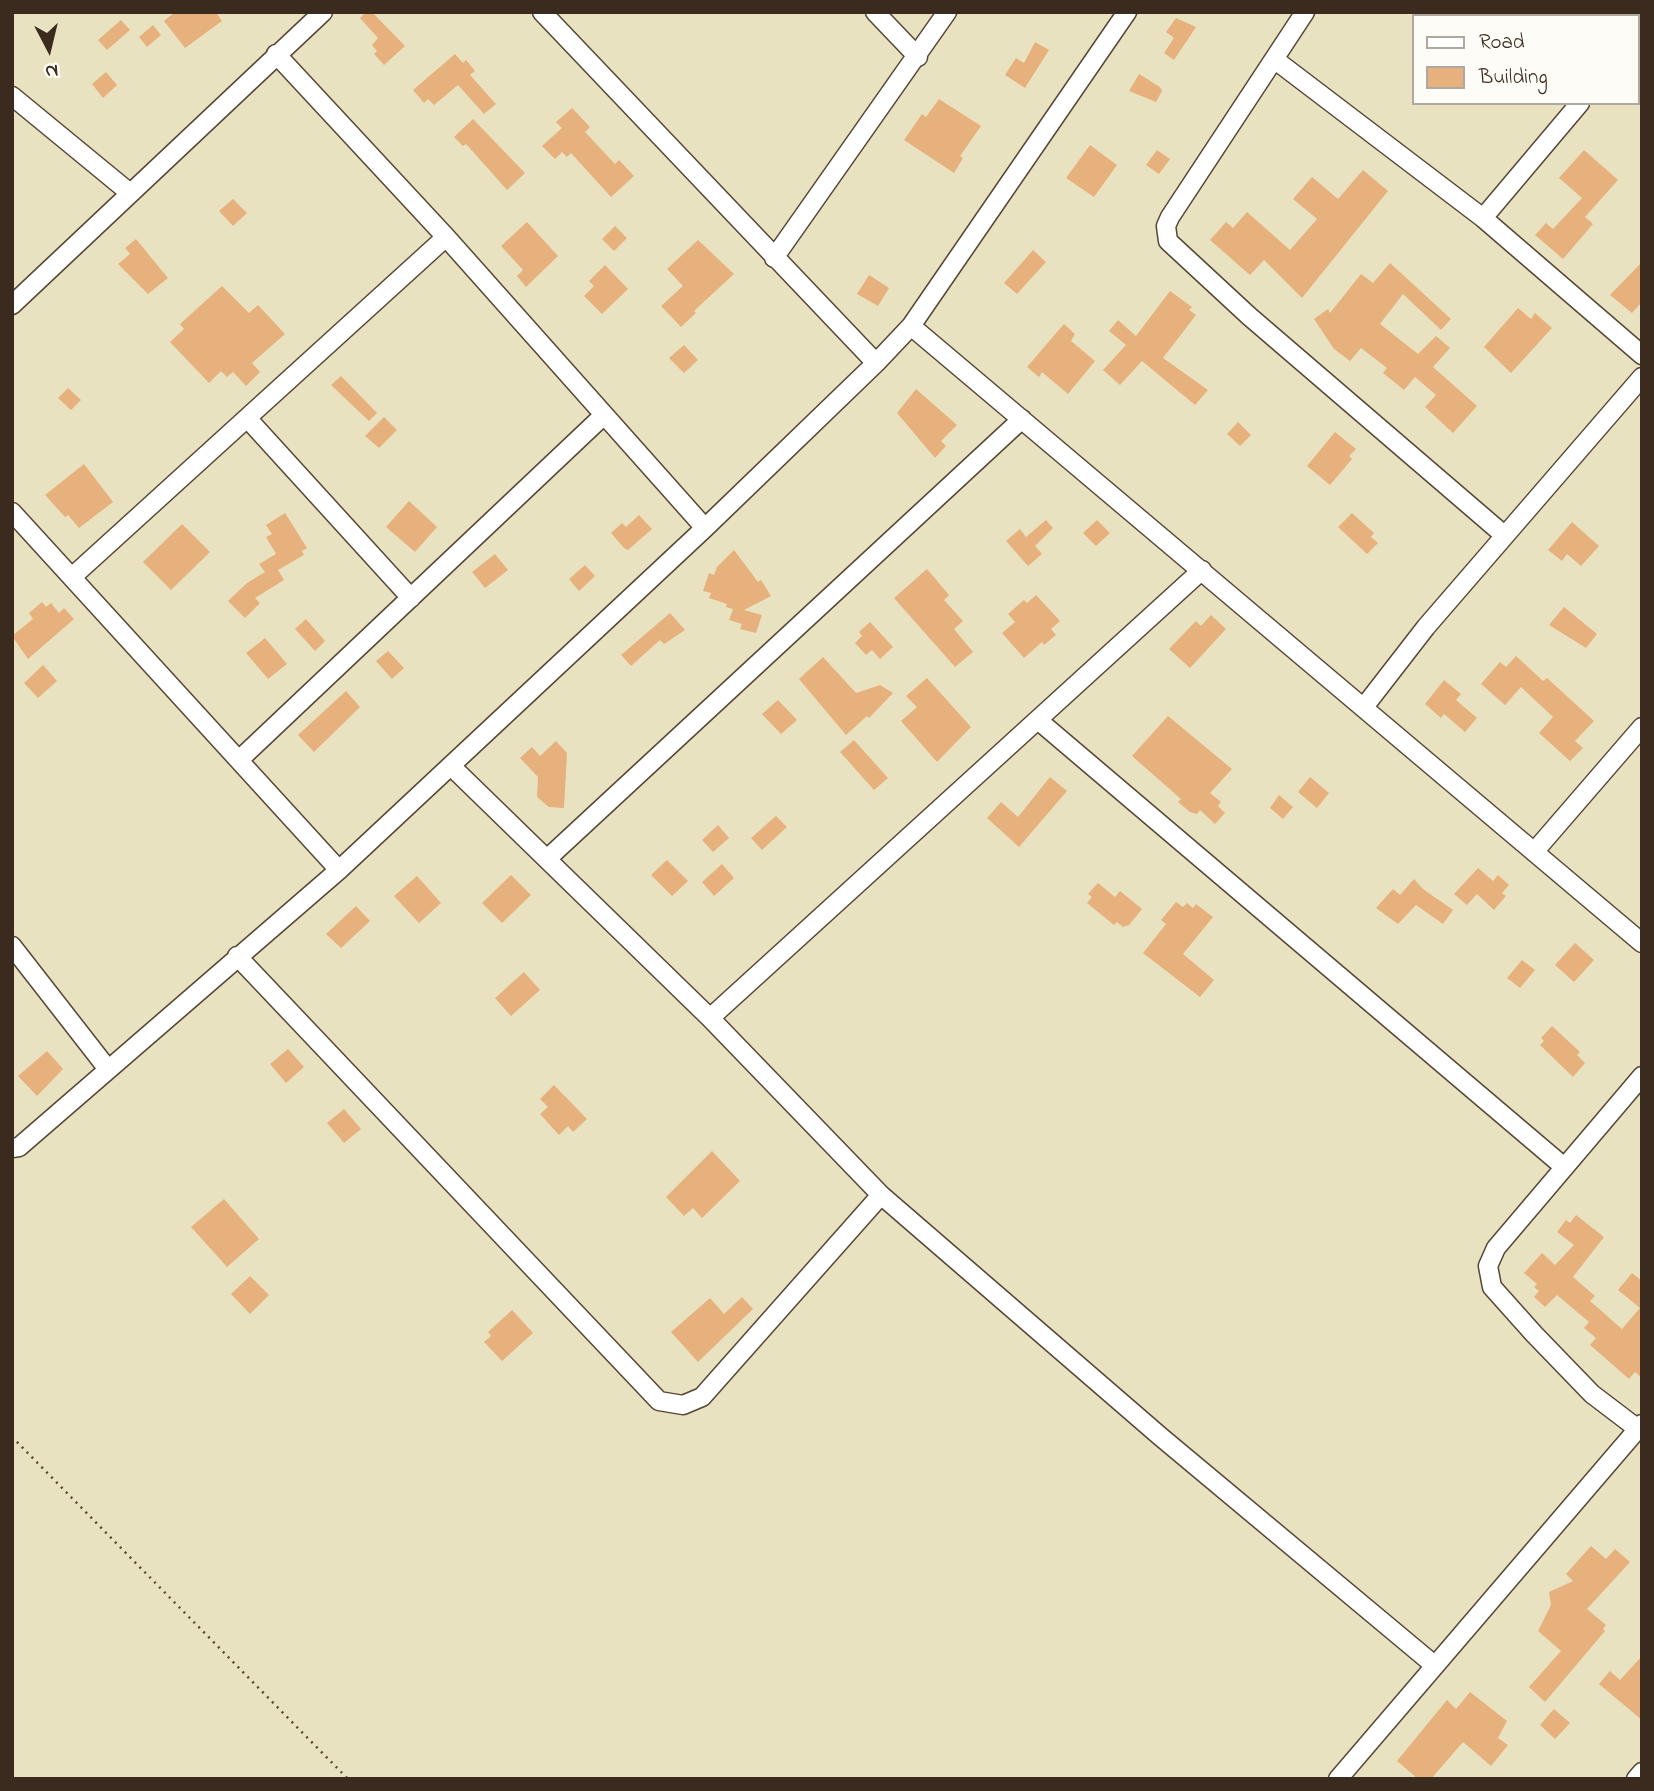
<!DOCTYPE html>
<html>
<head>
<meta charset="utf-8">
<style>
	body { margin:0 }
	#map { position:relative; width:1654px; height:1791px; overflow:hidden; background:#e9e2c0; font-family:"Indie Flower",sans-serif }
	canvas { display:block }
	.frame { position:absolute; inset:0; border:14px solid #3b2a1e; pointer-events:none }
	.legend { position:absolute; left:1412px; top:14px; width:228px; height:91px; box-sizing:border-box; background:#fdfcf7; border:2px solid #afa8a0; margin:0; padding:9px 12px; list-style:none; font-size:21px; color:#3b2a1e }
	.legend li { display:flex; align-items:center; gap:14px; height:35px }
	.legend b { width:35px; border:2px solid #afa8a0 }
	.north { position:absolute; left:14px; top:14px; width:70px; height:70px; -webkit-text-stroke:5px #fdfcf7; paint-order:stroke; rotate:173deg; font-size:19px; font-weight:700; line-height:28px; text-align:center; color:#3b2a1e }
	.north::after { content:''; display:block; margin:auto; width:24px; height:32px; background:#3b2a1e; clip-path:polygon(50% 0,100% 100%,50% 72%,0 100%) }
</style>
</head>
<body>
<div id="map">
<canvas width="1654" height="1791"></canvas>
<div class="frame"></div>
<ul class="legend">
<li><b style="height:9px;background:#fff"></b>Road</li>
<li><b style="height:19px;background:#e7b17d"></b>Building</li>
</ul>
<div class="north">N</div>
</div>
<script>
const c = document.querySelector('canvas').getContext('2d');
c.lineJoin = 'round';
function fill(path, color) { c.fillStyle = color; c.fill(path, 'evenodd'); }
const poly = rows => new Path2D(rows.map(r => 'M' + r).join(''));
function stroke(path, color, width, dash) { c.strokeStyle = color; c.lineWidth = width; c.lineCap = dash ? 'butt' : 'round'; c.setLineDash(dash || []); c.stroke(path); }
fill(poly([
	[175,12,216,12,222,21,185,48,164,21],
	[366,12,372,12,405,46,384,65,374,54,377,51,372,45,378,38,360,18],
	[1176,18,1196,27,1174,60,1164,53,1174,38,1166,32],
	[121,20,130,30,107,50,98,40],
	[153,25,161,35,147,47,139,37],
	[1035,42,1049,50,1025,88,1005,75,1016,58,1024,63],
	[455,54,463,63,466,60,475,71,470,75,496,104,484,114,458,85,434,105,428,99,424,103,413,90],
	[106,72,117,85,103,98,92,84],
	[1139,74,1160,87,1162,91,1156,102,1129,91],
	[939,99,981,126,960,156,963,158,954,173,904,140,922,114,926,117],
	[572,108,590,127,585,132,615,164,619,160,634,176,611,197,571,153,567,157,562,152,555,159,542,146,562,128,556,122],
	[473,119,525,173,507,190,466,144,463,146,454,137],
	[1090,145,1117,165,1094,197,1066,178],
	[1157,150,1170,159,1159,174,1146,165],
	[1584,150,1618,180,1585,217,1593,224,1563,259,1535,235,1546,223,1553,229,1582,198,1559,178],
	[1363,170,1388,191,1302,298,1264,260,1250,275,1210,240,1226,222,1233,228,1247,212,1290,250,1317,219,1293,199,1312,177,1338,199],
	[233,199,247,213,233,226,219,211],
	[527,222,558,256,526,287,517,276,523,270,501,246],
	[615,226,627,238,614,251,602,239],
	[136,239,168,278,148,294,118,264,130,254,125,248],
	[698,240,734,274,694,311,696,313,681,327,661,306,683,286,667,269],
	[1033,250,1046,262,1017,294,1004,283],
	[1642,262,1642,302,1632,313,1610,295],
	[1390,263,1451,319,1441,330,1403,294,1380,324,1418,354,1436,336,1450,348,1433,367,1477,406,1453,433,1425,407,1436,395,1415,377,1404,390,1383,373,1387,368,1361,348,1350,361,1334,349,1314,319,1328,309,1330,313,1361,274,1373,283],
	[605,265,628,289,602,314,584,296,594,286,589,281],
	[869,275,889,288,878,306,857,294],
	[222,286,249,313,258,305,285,334,252,363,260,372,246,386,233,372,227,377,221,371,209,383,170,342,184,329,180,324],
	[1170,291,1192,307,1189,310,1196,315,1163,358,1208,390,1195,405,1142,361,1120,385,1103,370,1126,345,1109,331,1118,320,1136,336],
	[1518,308,1531,319,1535,313,1552,328,1511,373,1484,347],
	[1064,324,1075,334,1071,341,1095,361,1068,394,1042,372,1039,377,1027,367],
	[684,345,698,360,684,373,669,358],
	[341,376,377,413,369,421,331,385],
	[68,388,81,400,71,410,58,398],
	[916,389,957,425,941,441,946,446,935,458,897,413],
	[384,417,397,430,379,448,365,436],
	[1238,422,1251,435,1240,446,1227,434],
	[1335,432,1356,449,1349,456,1352,459,1330,485,1307,466],
	[84,464,113,502,79,528,68,515,65,517,45,495],
	[409,501,437,527,415,552,386,527],
	[285,513,307,548,302,551,304,555,278,570,284,580,255,598,260,603,245,618,228,601,247,583,265,572,259,564,276,554,266,537,272,534,266,525],
	[1352,513,1374,533,1371,537,1378,543,1367,554,1338,527],
	[639,515,652,529,628,550,624,548,611,533,622,523,626,527],
	[1046,520,1053,528,1035,546,1042,554,1028,566,1006,541,1020,529,1026,537],
	[1097,520,1110,533,1096,546,1083,533],
	[1572,522,1599,546,1581,566,1567,554,1562,561,1548,550],
	[182,524,210,552,171,590,143,562],
	[734,550,758,582,761,580,771,596,744,610,762,615,756,633,740,629,742,624,729,620,733,609,726,607,727,604,709,598,711,593,703,591,709,573,714,575,717,567],
	[495,554,508,570,485,588,472,572],
	[585,565,595,576,579,591,569,579],
	[927,569,949,595,944,600,963,621,954,629,973,652,955,667,894,598],
	[1036,595,1060,621,1051,629,1056,635,1044,645,1042,642,1024,658,1002,633,1015,622,1008,614,1024,600,1027,603],
	[42,602,46,607,51,603,59,613,64,608,74,619,28,659,12,636,33,619,29,613],
	[1564,607,1597,634,1586,648,1549,625],
	[670,613,685,630,664,644,660,640,631,666,621,655],
	[1211,615,1226,629,1190,668,1169,649,1196,621,1201,626],
	[306,619,325,641,315,651,295,629],
	[870,622,893,647,880,659,872,650,866,655,855,643,862,636,859,632],
	[265,638,287,664,268,679,246,653],
	[388,651,404,668,392,679,376,661],
	[1516,656,1543,681,1547,678,1594,721,1575,741,1583,748,1570,761,1539,733,1553,717,1521,687,1505,705,1481,684,1500,662,1506,667],
	[823,657,856,693,880,685,893,693,869,718,867,716,846,735,799,679],
	[43,665,57,681,38,698,24,683],
	[927,678,971,727,937,762,901,721,917,707,906,696],
	[1444,680,1461,694,1456,700,1477,718,1465,732,1444,714,1441,718,1425,704],
	[346,691,360,707,314,752,298,735],
	[778,700,797,720,781,734,762,714],
	[1168,716,1232,769,1210,793,1221,802,1218,806,1225,813,1215,824,1200,810,1197,814,1190,812,1178,802,1181,799,1132,756],
	[854,740,888,778,874,790,840,752],
	[556,741,567,753,564,808,549,807,537,797,538,777,520,758,532,747,540,756],
	[1050,777,1067,791,1019,847,987,818,1001,802,1018,817],
	[1310,777,1329,793,1317,808,1298,792],
	[1279,795,1293,807,1283,819,1270,808],
	[776,816,787,827,762,850,751,838],
	[718,825,729,838,713,852,702,840],
	[667,860,688,881,672,896,651,875],
	[722,864,734,878,714,896,702,882],
	[1478,868,1493,881,1498,875,1509,885,1502,893,1506,896,1494,910,1477,894,1467,905,1454,894],
	[511,875,531,895,502,923,482,903],
	[417,876,441,903,419,923,394,896],
	[1414,879,1423,889,1453,910,1443,924,1416,905,1398,924,1376,908,1393,889,1400,895],
	[1098,883,1115,897,1120,891,1142,909,1129,925,1123,927,1117,922,1114,925,1087,903,1092,897,1088,894],
	[1176,902,1183,907,1187,903,1193,908,1196,904,1213,917,1183,954,1214,980,1200,997,1143,953,1166,924,1161,920],
	[356,906,370,921,341,948,326,934],
	[1575,943,1594,960,1574,982,1555,965],
	[1522,960,1535,970,1520,988,1507,978],
	[524,972,540,990,511,1016,495,998],
	[1552,1026,1580,1052,1577,1055,1585,1063,1573,1077,1540,1045,1544,1041,1541,1038],
	[288,1049,304,1067,286,1083,270,1064],
	[47,1051,63,1069,37,1096,18,1076],
	[554,1085,587,1119,573,1132,568,1126,559,1135,540,1114,548,1107,540,1099],
	[344,1109,361,1129,344,1143,327,1123],
	[712,1151,740,1181,702,1218,693,1208,684,1216,666,1197],
	[224,1199,259,1239,227,1267,191,1227],
	[1576,1215,1604,1237,1573,1277,1595,1296,1590,1301,1622,1329,1640,1308,1618,1290,1632,1273,1642,1281,1642,1378,1635,1372,1629,1379,1590,1345,1596,1338,1584,1328,1589,1322,1557,1295,1545,1307,1534,1297,1539,1291,1534,1287,1537,1284,1524,1273,1542,1253,1555,1265,1574,1245,1557,1232,1566,1220,1570,1223],
	[250,1276,269,1295,250,1314,231,1294],
	[742,1297,753,1309,698,1362,671,1332,710,1298,724,1314],
	[512,1310,533,1333,502,1361,484,1342,491,1336,488,1332],
	[1591,1546,1606,1559,1615,1549,1630,1562,1587,1609,1606,1625,1603,1629,1605,1631,1545,1702,1529,1687,1561,1651,1538,1631,1551,1605,1549,1592,1573,1581,1566,1574],
	[1642,1656,1642,1720,1599,1684,1610,1671,1620,1680],
	[1470,1692,1507,1721,1498,1738,1508,1745,1491,1766,1463,1742,1431,1779,1418,1779,1397,1761,1447,1700,1456,1709],
	[1554,1709,1570,1723,1555,1739,1540,1725]
]), '#e7b17d');
const minor = poly([
	[542,12,876,363],
	[875,12,918,57],
	[1305,12,1170,217,1166,226,1168,241,1249,316,1504,535],
	[1638,37,1642,33],
	[276,54,446,237,705,528],
	[1274,59,1483,218,1642,355],
	[12,96,130,193],
	[1483,218,1580,103],
	[774,258,947,12],
	[12,305,323,12],
	[911,326,1642,943],
	[247,418,411,598],
	[12,512,339,870],
	[72,577,446,237],
	[1364,707,1426,627,1642,377],
	[1039,721,1563,1166],
	[239,760,604,415],
	[1534,852,1642,727],
	[548,858,1022,419],
	[12,946,107,1068],
	[237,956,659,1401,683,1405,702,1397,881,1195,710,1018,451,766],
	[710,1018,1202,570],
	[12,1148,19,1147,339,870,705,528,876,363,911,326,1127,12],
	[881,1195,1161,1437,1433,1664],
	[1638,1429,1592,1394,1534,1334,1492,1287,1488,1266,1496,1248,1642,1076],
	[1338,1779,1642,1424],
	[1636,1779,1642,1772]
]);
stroke(minor, '#554636', 21);
stroke(poly([
	[12,1437,348,1779]
]), '#554636', 2.5, [2, 5]);
stroke(minor, '#fff', 18);
</script>
</body>
</html>
